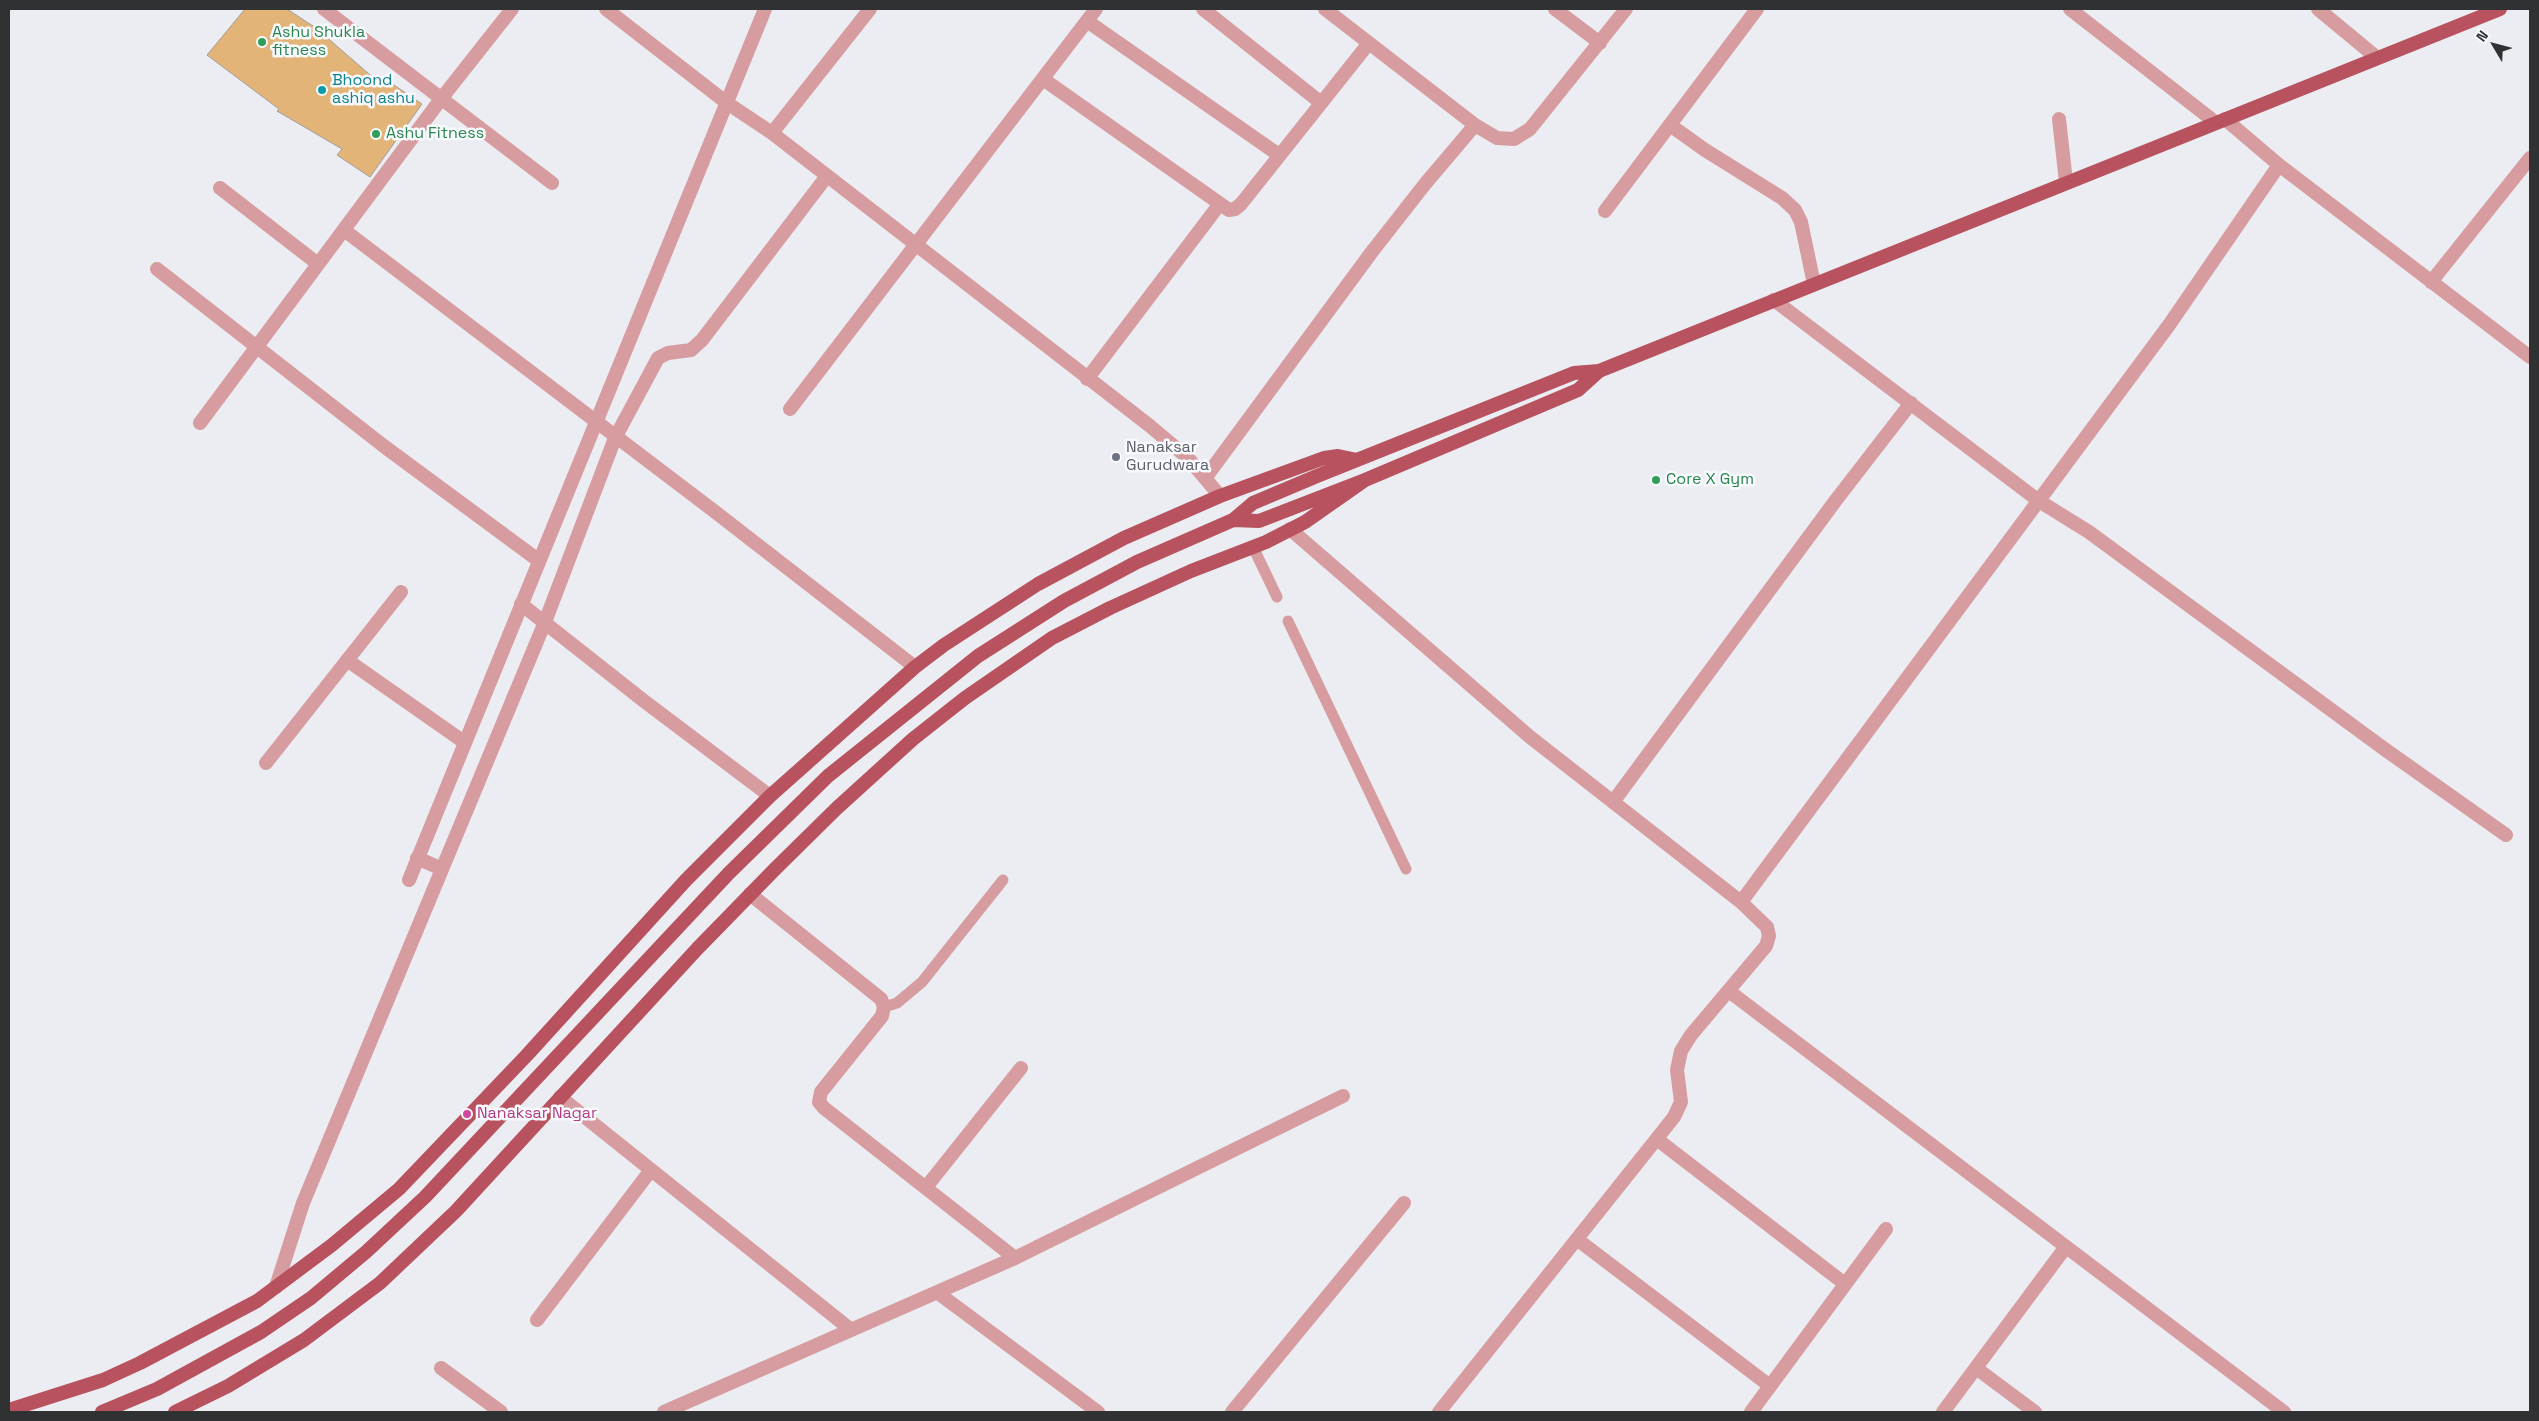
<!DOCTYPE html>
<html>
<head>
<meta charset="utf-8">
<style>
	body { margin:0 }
	#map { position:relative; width:2539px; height:1421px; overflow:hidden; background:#ebedf2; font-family:"Space Grotesk",sans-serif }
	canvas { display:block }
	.frame { position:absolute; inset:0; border:10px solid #303133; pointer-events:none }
	.north { position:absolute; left:2469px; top:20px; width:50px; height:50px; -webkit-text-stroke:4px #f9fafe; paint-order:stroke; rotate:307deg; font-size:14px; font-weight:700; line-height:20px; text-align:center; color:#303133 }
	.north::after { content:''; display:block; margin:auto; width:18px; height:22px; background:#303133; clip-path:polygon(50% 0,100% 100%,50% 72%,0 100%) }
</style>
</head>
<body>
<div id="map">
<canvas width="2539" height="1421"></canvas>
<div class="frame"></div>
<div class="north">N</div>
</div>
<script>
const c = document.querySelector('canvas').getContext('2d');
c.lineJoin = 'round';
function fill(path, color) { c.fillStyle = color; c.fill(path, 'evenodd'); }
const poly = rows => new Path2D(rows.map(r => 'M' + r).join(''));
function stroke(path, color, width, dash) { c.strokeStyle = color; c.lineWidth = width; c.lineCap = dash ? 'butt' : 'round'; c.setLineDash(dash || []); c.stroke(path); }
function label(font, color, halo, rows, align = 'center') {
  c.font = font + ' "Space Grotesk",sans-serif'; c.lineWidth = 5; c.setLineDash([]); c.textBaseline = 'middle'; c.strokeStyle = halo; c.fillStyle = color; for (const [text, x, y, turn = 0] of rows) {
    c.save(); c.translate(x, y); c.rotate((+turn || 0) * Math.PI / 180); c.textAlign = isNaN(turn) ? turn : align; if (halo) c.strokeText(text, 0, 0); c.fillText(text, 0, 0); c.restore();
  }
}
const building = poly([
	[245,9,287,9,316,28,384,87,388,81,422,104,370,177,337,155,342,149,277,111,279,109,207,55,245,9]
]);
fill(building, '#e3b477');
stroke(building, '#a09d99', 1);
stroke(poly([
	[1253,547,1277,597],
	[1288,621,1406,869],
	[884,1007,897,1003,922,982,1003,880]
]), '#d69c9f', 11);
stroke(poly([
	[324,9,552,183],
	[606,9,727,103,772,133,1150,426,1188,458,1220,496],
	[1203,9,1320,102],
	[1325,9,1475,125,1497,138,1514,139,1530,129,1626,9],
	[1555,9,1600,43],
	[2070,9,2215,122],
	[2318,9,2376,57],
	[1087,21,1279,155],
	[1043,79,1229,210,1235,209,1241,204,1369,43],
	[2059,119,2066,182],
	[2225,119,2279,165,2530,357],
	[1670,125,1705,150,1782,198,1795,210,1801,222,1814,284],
	[772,133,870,9],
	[220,188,318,264],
	[1605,211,1757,9],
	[344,230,714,511,915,667],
	[157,269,385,447,538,560],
	[2431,282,2530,158],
	[1774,300,2039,501,2089,532,2383,748,2506,835],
	[1087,379,1219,205],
	[790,409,1096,9],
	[200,423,441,99,512,9],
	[1206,477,1371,253,1425,184,1475,125],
	[1290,529,1530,737,1741,902,1767,927,1769,936,1766,946,1691,1035,1681,1051,1677,1070,1681,1102,1674,1117,1439,1412],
	[521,604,644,701,770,796],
	[347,660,464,742],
	[266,763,401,592],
	[1613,802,1836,500,1911,403],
	[417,858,442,869],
	[409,880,765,9],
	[750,894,881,999,884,1007,882,1016,821,1092,819,1102,824,1108,1015,1258],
	[1741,902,2169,325,2279,165],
	[1730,992,2284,1412],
	[560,1097,850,1329],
	[1658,1140,1845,1284],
	[927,1186,1021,1068],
	[1578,1240,1770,1386],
	[276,1287,303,1203,545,622,615,438,658,358,668,353,691,350,702,340,827,176],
	[938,1293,1098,1412],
	[537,1320,651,1170],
	[441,1368,501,1412],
	[1976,1368,2035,1412],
	[664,1412,1015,1258,1343,1096],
	[1232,1412,1404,1203],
	[1751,1412,1886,1229],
	[1943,1412,2065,1248]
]), '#d69c9f', 14);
stroke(poly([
	[1233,520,1259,521,1365,480,1578,390,1599,371],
	[9,1410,103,1380,140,1363,257,1301,332,1245,399,1189,527,1055,686,880,770,796,915,667,944,645,1038,584,1124,538,1220,496,1324,458,1338,456,1357,460],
	[102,1412,157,1389,261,1332,311,1298,366,1252,425,1197,729,873,828,776,978,656,1064,601,1137,562,1233,520,1253,503,1317,476,1574,373,1599,371,2500,9],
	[175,1412,228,1386,304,1340,380,1283,456,1211,697,949,775,869,837,808,913,739,965,698,1052,638,1110,608,1191,571,1266,542,1305,522,1365,480]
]), '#b8525e', 14);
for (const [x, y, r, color] of [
	[262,42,5,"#2e9e5b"],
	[322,90,5,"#0f9aa8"],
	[376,134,5,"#2e9e5b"],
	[1116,457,5,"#6b7280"],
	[1656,480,5,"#2e9e5b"],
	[467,1114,5,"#d1479c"]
]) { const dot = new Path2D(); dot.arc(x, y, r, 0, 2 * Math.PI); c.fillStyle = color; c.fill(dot); stroke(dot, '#f9fafe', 2); }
label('16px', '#27864d', '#f9fafe', [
	["Ashu Shukla",272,33],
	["fitness",272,51],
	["Ashu Fitness",386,134],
	["Core X Gym",1666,480]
], 'left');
label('16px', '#0d838f', '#f9fafe', [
	["Bhoond",332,81],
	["ashiq ashu",332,99]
], 'left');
label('16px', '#5b616d', '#f9fafe', [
	["Nanaksar",1126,448],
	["Gurudwara",1126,466]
], 'left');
label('16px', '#b23c85', '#f9fafe', [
	["Nanaksar Nagar",477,1114]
], 'left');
</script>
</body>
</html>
